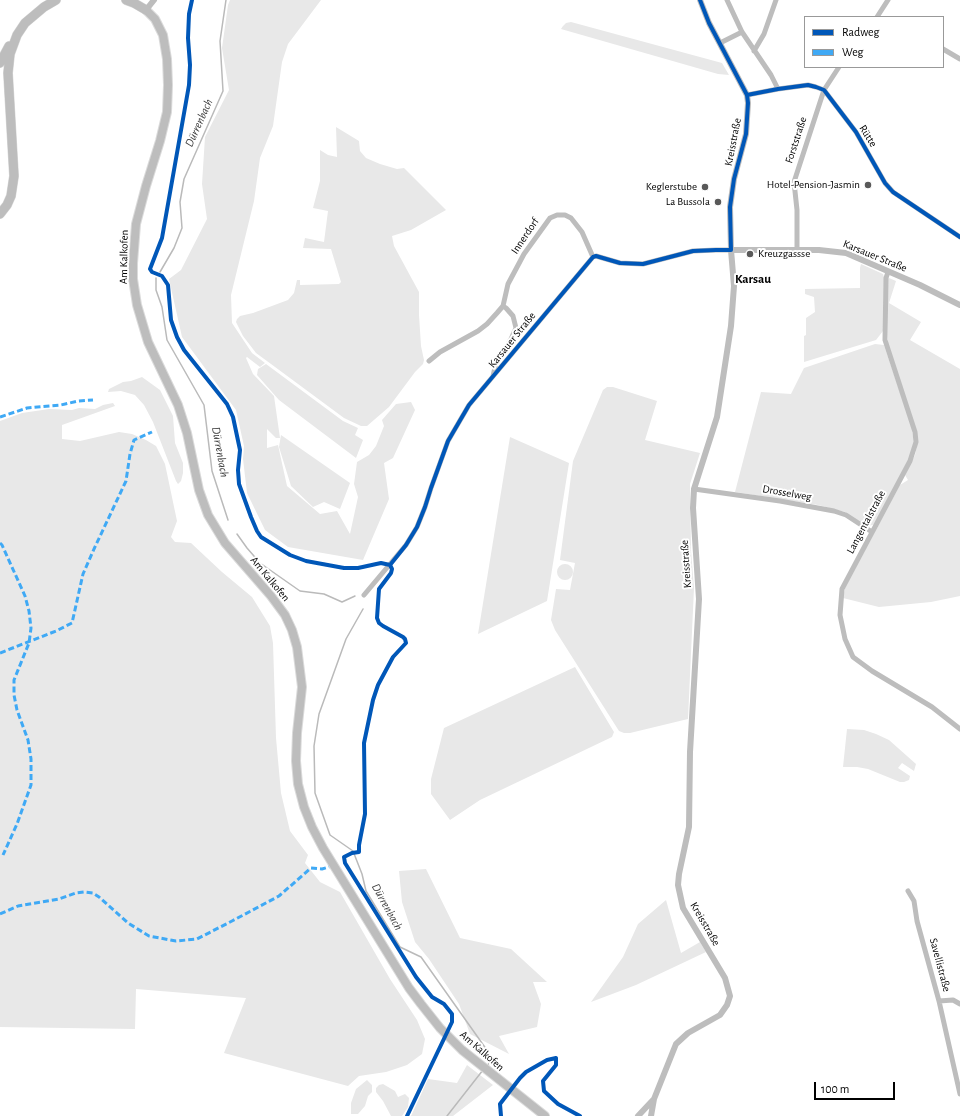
<!DOCTYPE html>
<html>
<head>
<meta charset="utf-8">
<style>
	body { margin:0 }
	#map { position:relative; width:960px; height:1116px; overflow:hidden; background:#fff; font-family:"Alegreya Sans",sans-serif }
	canvas { display:block }
	.legend { position:absolute; left:804px; top:16px; width:140px; height:52px; box-sizing:border-box; background:#fff; border:1px solid #999; margin:0; padding:5px 7px; list-style:none; font-size:12px; color:#000 }
	.legend li { display:flex; align-items:center; gap:8px; height:20px }
	.legend b { width:20px; border:1px solid #999 }
	.scale { position:absolute; left:814px; top:1082px; width:81px; height:18px; box-sizing:border-box; border:2px solid #000; border-top:0; padding-left:5px; font-size:12px; line-height:14px; white-space:nowrap; color:#000; -webkit-text-stroke:3px #fff; paint-order:stroke }
</style>
</head>
<body>
<div id="map">
<canvas width="960" height="1116"></canvas>
<ul class="legend">
<li><b style="height:5px;background:#0057b8"></b>Radweg</li>
<li><b style="height:5px;background:#3fa9f5"></b>Weg</li>
</ul>
<div class="scale">100 m</div>
</div>
<script>
const c = document.querySelector('canvas').getContext('2d');
c.lineJoin = 'round';
function fill(path, color) { c.fillStyle = color; c.fill(path, 'evenodd'); }
const poly = rows => new Path2D(rows.map(r => 'M' + r).join(''));
function stroke(path, color, width, dash) { c.strokeStyle = color; c.lineWidth = width; c.lineCap = dash ? 'butt' : 'round'; c.setLineDash(dash || []); c.stroke(path); }
function label(font, color, halo, rows, align = 'center') {
  c.font = font + ' "Alegreya Sans",sans-serif'; c.lineWidth = 4; c.setLineDash([]); c.textBaseline = 'middle'; c.strokeStyle = halo; c.fillStyle = color; for (const [text, x, y, turn = 0] of rows) {
    c.save(); c.translate(x, y); c.rotate((+turn || 0) * Math.PI / 180); c.textAlign = isNaN(turn) ? turn : align; if (halo) c.strokeText(text, 0, 0); c.fillText(text, 0, 0); c.restore();
  }
}
fill(poly([
	[230,0,321,0,288,44,282,62,273,126,260,158,254,201,231,295,232,323,252,353,265,363,260,367,247,357,246,358,253,374,274,396,280,438,276,438,267,429,267,448,278,445,287,486,320,514,337,511,350,534,358,497,354,484,357,462,369,455,376,446,384,426,382,420,396,404,411,402,415,410,393,458,384,463,389,499,363,560,288,547,265,530,247,493,243,459,244,446,236,410,182,337,169,279,181,270,207,219,202,184,205,137,229,90,222,48,228,5],
	[571,22,722,63,729,75,718,74,561,29,563,26,566,23],
	[336,127,359,141,360,151,366,158,380,164,397,169,404,168,446,210,411,230,392,236,394,246,419,292,419,315,421,346,424,360,423,364,415,372,389,407,367,426,361,426,344,418,271,364,256,353,243,336,236,322,237,319,240,316,253,313,288,300,294,293,297,280,300,280,300,285,339,284,341,282,331,249,303,248,305,238,324,242,328,211,313,208,320,181,320,150,328,155,337,157],
	[861,264,883,274,884,277,883,331,876,340,804,362,804,336,806,335,806,318,815,312,814,297,805,294,805,289,860,288,860,268],
	[889,278,896,281,889,303,921,322,910,340,960,369,960,596,931,602,879,607,843,598,845,588,900,485,908,480,905,475,915,455,917,446,888,343,887,279],
	[875,344,884,345,912,428,914,444,911,456,875,524,866,527,845,512,818,505,735,492,761,392,791,394,804,368],
	[266,364,343,421,358,428,355,435,363,440,356,458,279,400,257,375,258,369],
	[142,377,160,390,173,416,175,443,183,463,183,473,181,481,178,484,176,481,153,422,144,405,135,395,121,391,108,392,109,389,123,382,131,381],
	[607,387,613,387,657,401,645,440,700,453,690,484,691,550,694,588,688,719,630,733,624,733,619,731,555,630,551,620,556,589,570,590,575,563,560,560,573,461,603,390],
	[113,403,115,406,62,425,62,439,80,441,119,432,132,434,146,440,156,446,165,464,177,521,171,537,175,542,191,543,222,572,252,597,270,626,273,643,276,738,281,793,290,831,308,855,305,863,320,882,340,892,390,979,417,1020,425,1039,422,1054,407,1065,386,1072,359,1076,348,1086,224,1053,246,998,136,989,135,1029,0,1027,0,421,22,413,49,409,72,410,79,408,95,409,103,405],
	[281,435,350,483,340,509,324,502,313,507,291,486,279,447],
	[510,437,569,463,547,601,478,634],
	'557 572a8 8 0 1 1 16 0a8 8 0 1 1-16 0Z',
	[575,667,614,732,612,737,480,800,450,820,431,794,431,779,444,728],
	[847,729,864,730,876,734,889,740,916,764,914,771,902,763,898,768,910,776,909,780,904,782,900,782,868,769,857,767,843,767],
	[426,869,460,938,511,949,547,982,533,982,541,1004,537,1027,499,1036,509,1054,470,1034,459,1004,429,959,415,942,402,902,399,871],
	[666,900,681,953,700,942,706,952,636,985,591,1002,623,957,638,924],
	[467,1065,493,1085,453,1116,411,1116,428,1079,457,1083],
	[367,1080,372,1085,372,1092,368,1096,365,1106,358,1114,351,1114,351,1103,356,1089],
	[383,1084,395,1091,398,1097,405,1094,409,1098,408,1107,402,1116,391,1116,383,1101,376,1092,376,1088,379,1085]
]), '#e8e8e8');
stroke(poly([
	[160,272,174,248,182,228,180,202,184,179,223,91,220,41,226,0],
	[156,278,156,290,162,307,167,340,204,405,212,471,228,520],
	[237,534,247,548,260,563,300,591,324,594,342,602,355,596],
	[363,609,346,639,319,714,314,746,315,793,330,835,353,851,362,874,366,891,400,947,421,957,489,1053,490,1062,487,1066],
	[447,1116,483,1070]
]), '#bababa', 1.5);
const primary = poly([
	[146,10,155,19,163,35,167,59,168,85,167,112,160,141,146,186,136,224,133,263,133,279,137,305,148,342,178,405,187,433,199,490,208,515,225,543,271,596,285,615,292,630,297,647,302,687,297,733,296,761,298,784,304,807,312,827,323,848,409,988,421,1004,440,1028,462,1050,545,1116]
]);
const motorway = poly([
	[126,0,134,3,146,10],
	[0,63,9,46],
	[0,214,7,205,11,196,14,176,8,73,10,54,17,35,25,23,44,7,56,0]
]);
stroke(primary, '#dbdbdb', 10);
stroke(motorway, '#dbdbdb', 10);
stroke(poly([
	[727,0,742,32,771,75,778,89],
	[877,17,888,0],
	[720,43,742,32],
	[943,49,960,59],
	[754,51,764,34,776,0],
	[747,95,778,89,808,85,816,87,824,90,856,132,885,183,893,192,960,237],
	[797,249,797,210,794,182,824,90,839,67],
	[888,272,886,278,885,340,915,432,916,442,910,461,842,589,840,615,845,639,853,657,872,671,932,707,960,729],
	[429,361,440,352,478,331,487,324,497,313,503,306,508,284,524,254,550,218,557,215,565,215,571,218,582,232,593,257],
	[493,376,496,363,511,339,516,328,513,316,506,308,503,306],
	[694,489,780,501,834,511,846,515,872,532],
	[364,595,406,545,417,527,425,507,431,488,448,441,469,405,593,257,596,256,620,263,643,264,693,251,716,250,731,250],
	[908,891,914,901,917,921,939,1001,960,1094],
	[939,1001,953,1000,960,1004]
]), '#bdbdbd', 5);
stroke(poly([
	[146,10,154,0],
	[731,250,819,250,846,253,920,285,960,305],
	[638,1116,653,1100],
	[651,1116,654,1099,676,1044,688,1033,720,1015,727,1005,730,996,725,978,683,908,678,885,679,874,689,827,690,752,699,599,693,508,694,489,717,417,731,326,734,286,731,250,730,207,734,179,746,134,748,103,747,95,709,23,700,0]
]), '#bdbdbd', 6);
stroke(primary, '#bdbdbd', 8);
stroke(motorway, '#bdbdbd', 9);
stroke(poly([
	[0,417,27,408,61,405,78,401,93,400],
	[0,543,2,545,25,596,29,611,31,628,29,643,14,680,14,695,17,710,28,740,31,759,31,785,17,824,3,855],
	[0,653,56,631,72,623,83,574,94,549,126,481,130,454,134,440,152,432],
	[0,914,18,906,59,899,76,893,84,892,93,893,99,897,128,923,149,936,176,941,197,939,232,921,279,896,311,868,322,869,329,867]
]), '#3fa9f5', 3, [6, 3]);
stroke(poly([
	[192,0,189,14,188,38,190,65,189,85,162,238,150,269,152,272,162,276,168,285,171,320,177,337,184,350,227,404,233,417,240,450,238,470,239,484,251,517,257,531,261,537,290,555,306,561,344,568,358,568,381,563,390,565],
	[747,95,778,89,808,85,816,87,824,90,856,132,885,183,893,192,960,237],
	[390,565,406,545,417,527,425,507,431,488,448,441,469,405,593,257,596,256,620,263,643,264,693,251,716,250,731,250,730,207,734,179,746,134,748,103,747,95,709,23,700,0],
	[390,565,392,569,391,573,379,589,377,618,379,623,383,626,403,637,405,639,406,643,393,657,378,685,373,700,364,743,365,814,359,845,359,852,352,853,344,857,345,863,416,977,432,997,444,1004,452,1014,452,1022,407,1116],
	[501,1116,500,1104,520,1078,526,1072,547,1060,556,1058,556,1065,543,1081,544,1091,558,1104,580,1116]
]), '#0057b8', 4);
for (const [x, y, r, color] of [
	[868,185,4,"#595959"],
	[705,187,4,"#595959"],
	[718,202,4,"#595959"],
	[750,254,4,"#595959"]
]) { const dot = new Path2D(); dot.arc(x, y, r, 0, 2 * Math.PI); c.fillStyle = color; c.fill(dot); stroke(dot, '#fff', 1.5); }
label('11px', '#000', '#fff', [
	["Rütte",868,136,58],
	["Forststraße",796,140,-72],
	["Kreisstraße",733,142,-79],
	["Innerdorf",525,236,-56],
	["Karsauer Straße",875,256,22],
	["Am Kalkofen",124,257,-89],
	["Karsauer Straße",512,340,-51],
	["Drosselweg",787,493,10],
	["Langentalstraße",866,522,-62],
	["Kreisstraße",686,564,-94],
	["Am Kalkofen",270,579,50],
	["Kreisstraße",705,924,60],
	["Savellistraße",940,965,75],
	["Am Kalkofen",482,1051,41]
]);
label('11px', '#000', '#fff', [
	["Hotel-Pension-Jasmin",860,185],
	["Keglerstube",697,187],
	["La Bussola",710,202],
	["Kreuzgassse",758,254,"left"]
], 'right');
label('italic 12px', '#3d3d3d', '#fff', [
	["Dürrenbach",199,123,-66],
	["Dürrenbach",220,452,80],
	["Dürrenbach",387,907,61]
]);
label('bold 13px', '#000', '#fff', [
	["Karsau",753,279]
]);
</script>
</body>
</html>
